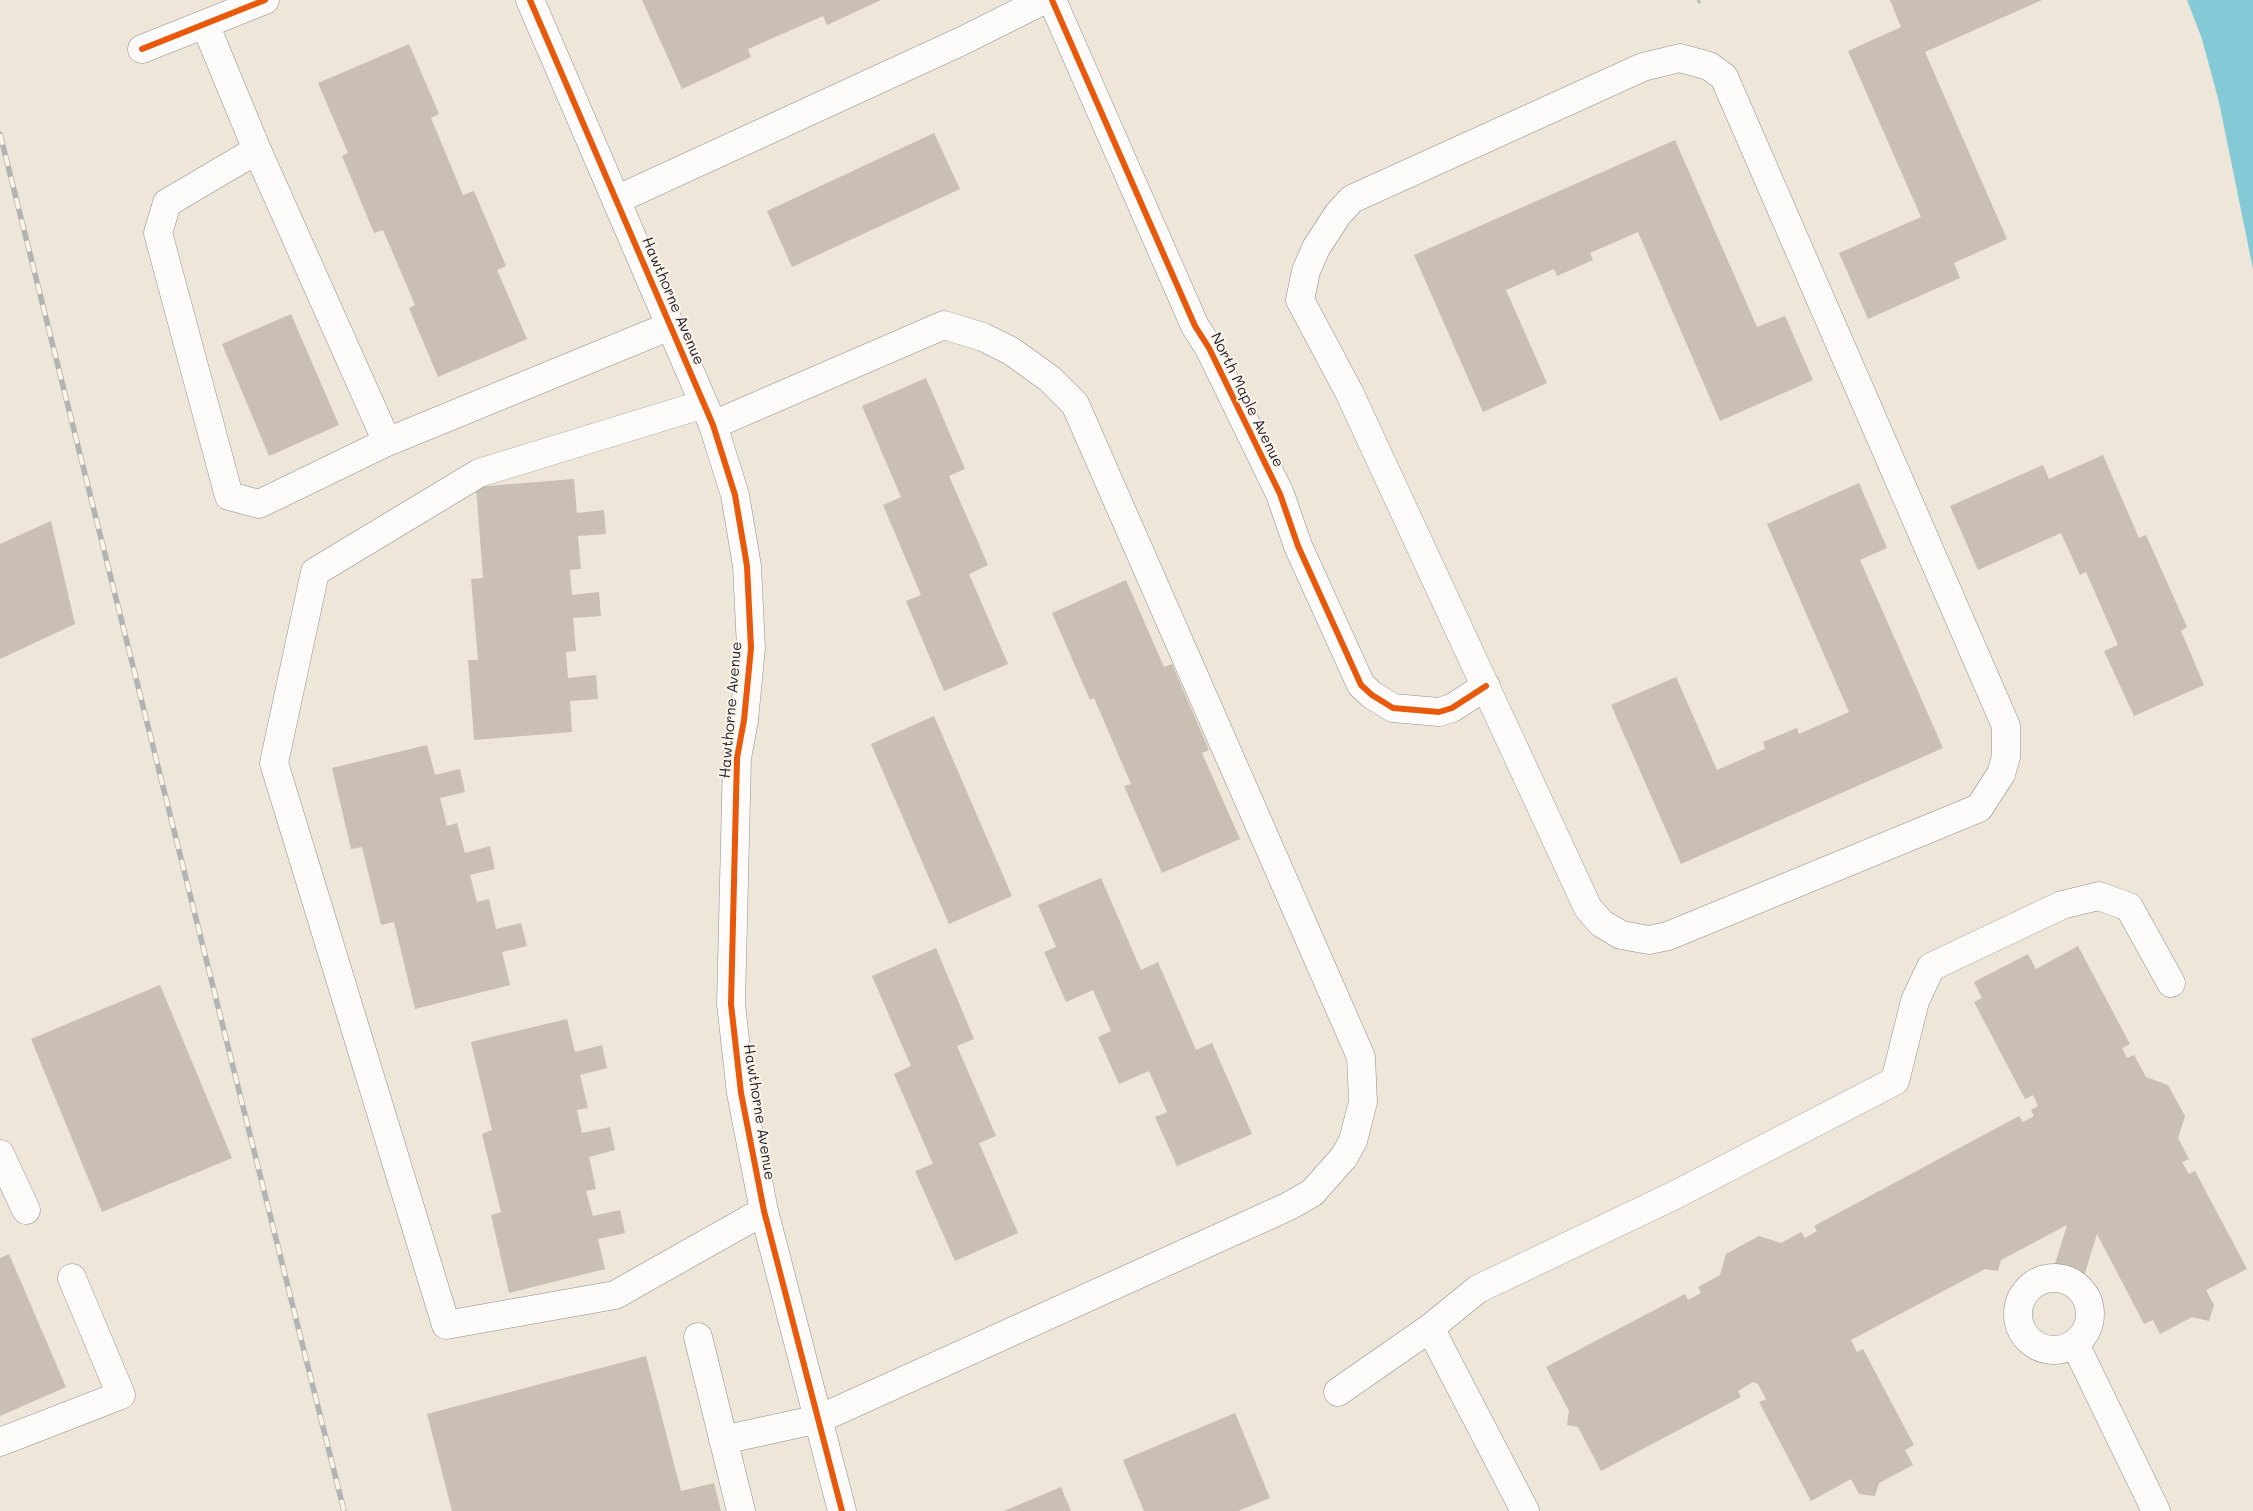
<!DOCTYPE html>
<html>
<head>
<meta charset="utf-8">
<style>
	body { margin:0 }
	canvas { display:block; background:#ede6d9 }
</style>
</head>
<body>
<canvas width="2253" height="1511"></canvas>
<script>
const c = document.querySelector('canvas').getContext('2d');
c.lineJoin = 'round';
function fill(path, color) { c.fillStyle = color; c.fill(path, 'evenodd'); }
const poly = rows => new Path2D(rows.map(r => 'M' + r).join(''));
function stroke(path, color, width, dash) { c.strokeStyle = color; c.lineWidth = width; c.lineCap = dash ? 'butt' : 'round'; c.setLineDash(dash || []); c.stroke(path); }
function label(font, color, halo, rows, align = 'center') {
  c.font = font + ' Mali,sans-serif'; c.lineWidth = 4; c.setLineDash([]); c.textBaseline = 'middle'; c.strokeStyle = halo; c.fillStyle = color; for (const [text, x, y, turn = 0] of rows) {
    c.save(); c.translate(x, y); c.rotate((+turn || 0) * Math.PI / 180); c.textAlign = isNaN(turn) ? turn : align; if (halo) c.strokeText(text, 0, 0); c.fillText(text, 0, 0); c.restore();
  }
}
fill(poly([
	[2187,0,2253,0,2253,269,2219,102,2202,39]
]), '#83c9d6');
fill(poly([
	[642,0,881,0,827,25,823,16,748,49,751,57,682,89],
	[1890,0,2042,0,1925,52,2007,239,1954,263,1960,278,1868,319,1839,253,1921,217,1848,51,1901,27],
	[409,44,439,114,431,118,463,195,474,191,506,266,497,270,527,339,438,377,409,308,415,305,383,230,374,233,342,156,348,153,318,83],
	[934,133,960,189,792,267,767,211],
	[1675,140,1757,327,1785,316,1813,380,1720,421,1638,232,1590,253,1593,260,1557,276,1554,269,1506,290,1547,383,1483,412,1414,255],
	[291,314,339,425,269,456,222,344],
	[926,378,965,469,949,476,988,565,969,574,1008,664,944,691,906,601,921,595,883,505,901,497,862,406],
	[2103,455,2139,538,2146,535,2187,627,2181,631,2204,685,2134,716,2104,651,2118,645,2086,572,2080,575,2061,533,1978,570,1950,506,2043,465,2049,479],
	[574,479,577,513,604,510,606,534,578,536,581,569,570,570,572,595,599,592,601,616,573,618,576,651,566,652,568,678,596,675,598,699,570,701,572,732,474,740,468,660,478,660,471,579,483,578,476,487],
	[1859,483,1887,548,1860,560,1943,748,1681,864,1611,705,1676,677,1717,770,1765,749,1763,742,1797,728,1799,734,1849,712,1767,524],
	[51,521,75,624,0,659,0,544],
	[1126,580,1164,667,1172,664,1209,750,1202,753,1240,839,1162,873,1124,786,1131,784,1094,698,1090,700,1052,613],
	[934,716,1012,896,949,924,871,744],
	[427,745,435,775,460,769,465,792,440,798,447,826,457,823,465,853,490,846,495,869,470,875,477,902,489,899,496,929,521,923,527,946,502,952,510,985,415,1009,394,922,381,925,362,847,351,849,332,768],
	[1101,878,1141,970,1158,962,1196,1050,1212,1043,1252,1134,1177,1166,1155,1117,1167,1112,1149,1071,1119,1084,1098,1037,1111,1031,1093,990,1066,1002,1044,952,1056,947,1038,905],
	[2078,946,2130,1044,2122,1048,2127,1058,2134,1055,2146,1077,2168,1085,2185,1116,2178,1138,2189,1159,2182,1162,2189,1174,2195,1171,2247,1269,2206,1290,2214,1305,2209,1321,2192,1317,2160,1334,2153,1320,2144,1324,2097,1234,2084,1276,2054,1267,2067,1225,2001,1260,1998,1271,1985,1269,1851,1340,1857,1352,1863,1349,1914,1445,1905,1450,1913,1465,1879,1483,1875,1496,1859,1494,1851,1479,1811,1501,1759,1402,1766,1399,1758,1384,1753,1382,1738,1391,1741,1397,1601,1471,1578,1427,1567,1425,1569,1411,1546,1367,1685,1294,1688,1300,1701,1293,1698,1287,1720,1275,1726,1254,1759,1236,1781,1243,1801,1232,1805,1238,1817,1231,1814,1226,2019,1116,2023,1122,2034,1116,2031,1110,2038,1106,2033,1095,2025,1099,1974,1002,1982,998,1974,982,2028,954,2036,969],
	[936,948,974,1039,957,1046,996,1136,979,1143,1018,1233,955,1261,915,1171,933,1164,894,1074,911,1066,872,976],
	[160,985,232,1158,102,1212,31,1039],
	[567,1019,575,1052,602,1045,607,1068,580,1075,588,1108,577,1110,582,1133,610,1127,615,1150,589,1157,596,1189,586,1191,593,1216,620,1210,625,1233,598,1239,605,1269,509,1293,491,1215,501,1212,482,1134,492,1130,471,1042],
	[9,1254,66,1387,0,1416,0,1258],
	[646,1356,681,1491,714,1483,721,1511,452,1511,427,1414],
	[1235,1413,1270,1498,1238,1511,1144,1511,1123,1460],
	[1061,1487,1071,1511,1004,1511]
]), '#c9bfb3');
const minor = poly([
	[530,0,713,425,735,495,747,566,751,648,744,720,737,758,731,1004,741,1093,764,1211,842,1511],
	[1052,0,1195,326,1209,348,1280,494,1298,546,1361,685,1372,695,1393,708,1439,712,1452,708,1486,686],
	[205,24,257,150,387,442],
	[142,49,265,0],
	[1680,58,1709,66,1724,77,2006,726,2006,757,2001,774,1979,808,1668,936,1649,940,1621,935,1601,923,1588,908,1349,392,1300,300,1306,271,1316,248,1338,214,1352,199,1643,67,1680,58],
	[257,150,167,203,158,233,229,496,259,504,387,442,670,326],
	[616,200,962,41,1044,0],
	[704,404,479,473,315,572,274,763,446,1325,615,1295,764,1211],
	[713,425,944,325,983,337,1011,351,1050,379,1075,404,1361,1057,1363,1102,1353,1141,1344,1157,1312,1193,1287,1207,819,1419,723,1440],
	[0,1154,26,1210],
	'2018 1314a36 36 0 1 1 72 0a36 36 0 1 1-72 0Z',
	[1430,1328,1525,1511],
	[698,1337,741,1511],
	[2075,1344,2156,1511],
	[1338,1392,1430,1328,1478,1289,1675,1195,1895,1081,1915,1001,1931,967,2062,905,2099,896,2129,907,2171,983],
	[0,1442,121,1395,72,1278]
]);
stroke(minor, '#928e8b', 29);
stroke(poly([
	[1698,0,1699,2,1704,0]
]), '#bdbcbd', 3, [4, 4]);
stroke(minor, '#fcfbf9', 28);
const rail = poly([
	[0,134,344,1511]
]);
stroke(rail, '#b4b3b4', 5.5);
stroke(rail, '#fcf5e5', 4, [11]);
stroke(poly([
	[530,0,713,425,735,495,747,566,751,648,744,720,737,758,731,1004,741,1093,764,1211,842,1511],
	[1052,0,1195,326,1209,348,1280,494,1298,546,1361,685,1372,695,1393,708,1439,712,1452,708,1486,686],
	[142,49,265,0]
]), '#e8590c', 6);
label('15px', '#22223b', '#fcf5e5', [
	["Hawthorne Avenue",673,301,67],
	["North Maple Avenue",1247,400,64],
	["Hawthorne Avenue",731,710,-85],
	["Hawthorne Avenue",759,1112,81]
]);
</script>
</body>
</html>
